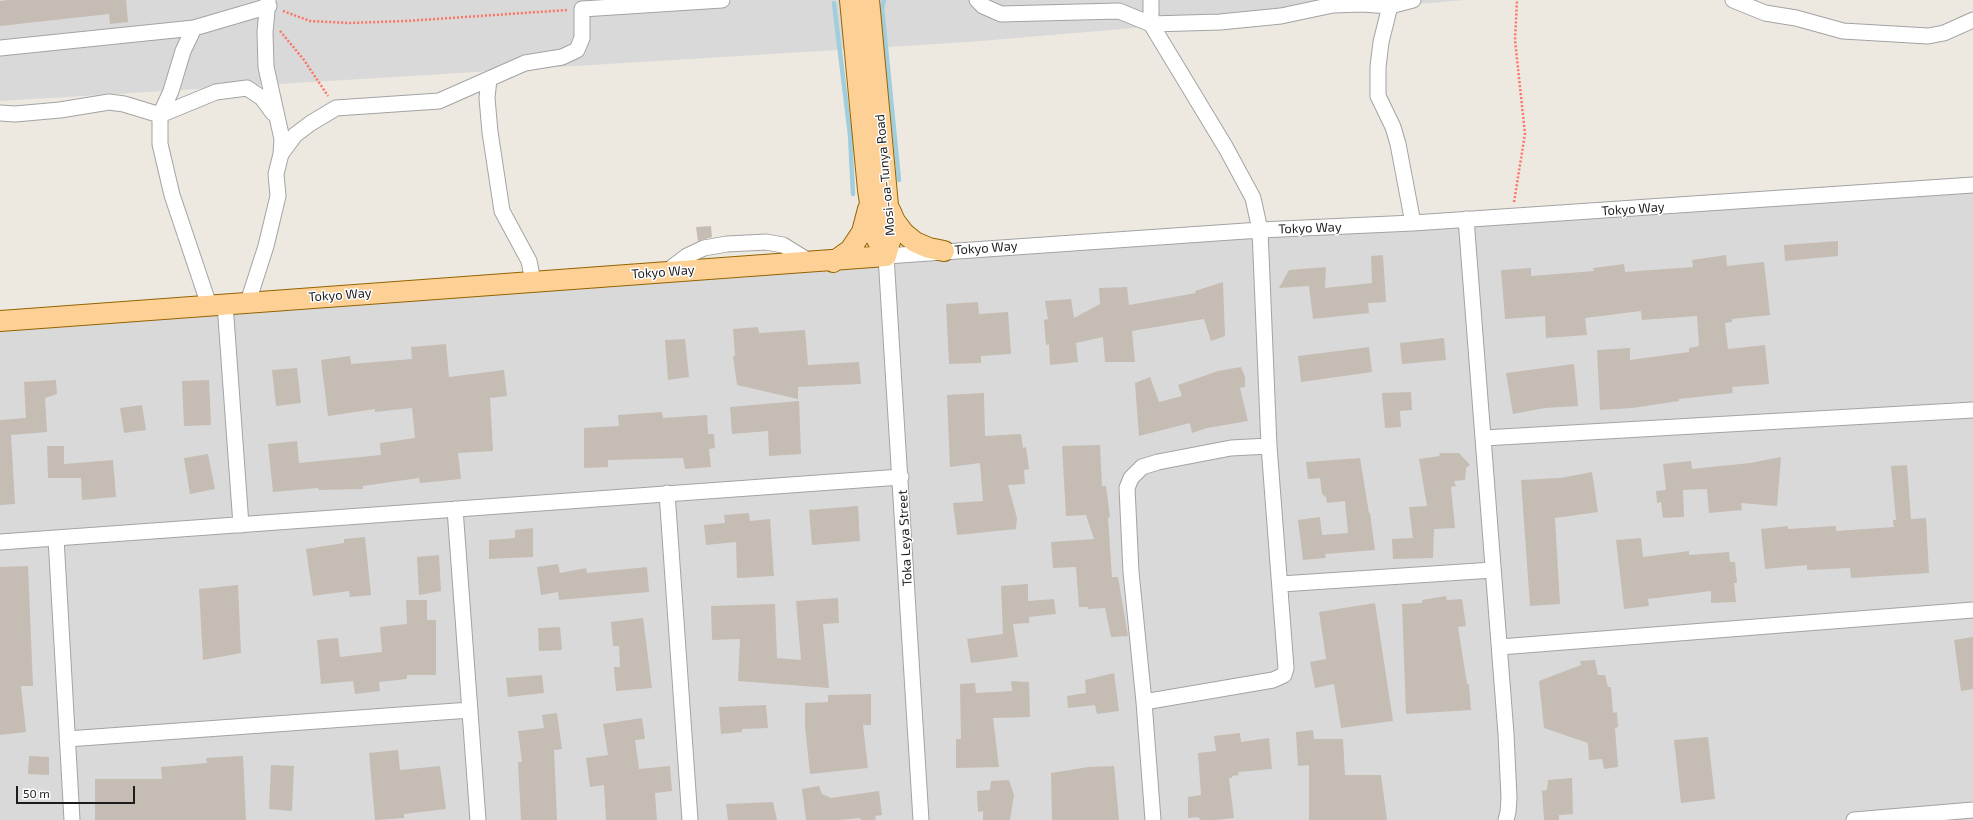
<!DOCTYPE html>
<html>
<head>
<meta charset="utf-8">
<style>
	body { margin:0 }
	#map { position:relative; width:1973px; height:820px; overflow:hidden; background:#ede9e1; font-family:"Exo 2",sans-serif }
	canvas { display:block }
	.scale { position:absolute; left:16px; top:786px; width:119px; height:18px; box-sizing:border-box; border:2px solid #1c1c1c; border-top:0; padding-left:5px; font-size:12px; line-height:14px; white-space:nowrap; color:#1c1c1c; -webkit-text-stroke:3px #fff; paint-order:stroke }
</style>
</head>
<body>
<div id="map">
<canvas width="1973" height="820"></canvas>
<div class="scale">50 m</div>
</div>
<script>
const c = document.querySelector('canvas').getContext('2d');
c.lineJoin = 'round';
function fill(path, color) { c.fillStyle = color; c.fill(path, 'evenodd'); }
const poly = rows => new Path2D(rows.map(r => 'M' + r).join(''));
function stroke(path, color, width, dash) { c.strokeStyle = color; c.lineWidth = width; c.lineCap = dash ? 'butt' : 'round'; c.setLineDash(dash || []); c.stroke(path); }
function label(font, color, halo, rows, align = 'center') {
  c.font = font + ' "Exo 2",sans-serif'; c.lineWidth = 3; c.setLineDash([]); c.textBaseline = 'middle'; c.strokeStyle = halo; c.fillStyle = color; for (const [text, x, y, turn = 0] of rows) {
    c.save(); c.translate(x, y); c.rotate((+turn || 0) * Math.PI / 180); c.textAlign = isNaN(turn) ? turn : align; if (halo) c.strokeText(text, 0, 0); c.fillText(text, 0, 0); c.restore();
  }
}
fill(poly([
	[0,0,1465,0,969,42,0,101],
	[1973,188,1973,820,0,820,0,313]
]), '#dad9d9');
stroke(poly([
	[884,0,882,8,899,180],
	[834,3,850,135,853,194]
]), '#a0cedc', 4.5);
fill(poly([
	[8,0,126,0,128,22,110,24,109,14,0,26,0,1],
	[711,226,712,237,698,241,696,227],
	[1838,241,1838,256,1785,261,1784,245],
	[1383,255,1386,302,1368,303,1369,313,1313,319,1309,286,1279,288,1289,270,1326,267,1325,288,1372,283,1371,256],
	[1726,255,1727,266,1764,262,1770,315,1732,319,1732,322,1725,323,1728,349,1765,345,1769,384,1732,387,1733,393,1679,399,1679,401,1632,408,1600,410,1597,350,1630,348,1630,360,1689,352,1689,348,1699,346,1697,316,1642,320,1641,311,1585,318,1587,335,1546,338,1545,316,1505,319,1501,270,1531,268,1531,276,1594,271,1593,268,1624,264,1625,272,1693,267,1692,260],
	[1223,282,1225,336,1211,341,1204,319,1132,331,1135,362,1105,362,1103,337,1076,343,1078,362,1050,365,1049,344,1046,345,1044,320,1048,319,1045,301,1071,299,1074,318,1100,304,1099,288,1127,287,1129,305,1196,293,1195,291],
	[978,302,979,314,1008,312,1011,354,981,356,981,363,949,364,946,304],
	[758,327,759,333,805,330,808,365,859,362,861,384,798,387,798,399,737,385,733,356,735,356,733,329],
	[1444,338,1446,360,1402,364,1400,343],
	[685,339,689,377,668,380,665,340],
	[446,344,449,377,504,370,507,396,490,398,493,451,458,453,461,479,420,483,419,478,363,486,363,489,319,490,318,488,273,492,268,444,297,441,299,463,381,455,380,443,415,438,412,408,375,412,375,409,328,416,321,360,350,356,351,364,412,359,411,347],
	[1369,347,1372,372,1301,382,1298,356],
	[1574,364,1578,406,1545,408,1513,414,1506,373],
	[1241,367,1245,377,1245,387,1240,388,1248,421,1207,428,1192,433,1190,423,1139,436,1135,383,1150,377,1159,402,1182,396,1178,385,1218,371],
	[297,368,301,403,276,406,272,370],
	[56,380,57,394,45,398,47,432,11,435,15,504,0,505,0,420,26,418,24,382],
	[209,380,211,425,184,426,182,381],
	[1411,392,1412,410,1400,411,1401,427,1385,428,1382,393],
	[984,393,985,436,1021,434,1023,448,1026,447,1029,469,1024,470,1025,484,1008,485,1017,518,1016,529,957,535,953,503,983,501,980,463,950,467,947,395],
	[799,401,801,454,769,456,768,431,732,434,730,407],
	[142,405,146,430,124,433,120,408],
	[662,412,663,418,707,415,708,434,714,434,715,448,709,449,711,467,685,469,683,458,608,460,608,467,584,468,584,428,619,426,618,415],
	[1100,445,1102,486,1106,486,1110,517,1108,518,1112,577,1118,577,1128,636,1111,637,1105,608,1088,609,1088,607,1079,607,1076,567,1053,568,1051,542,1094,539,1086,515,1066,516,1062,446],
	[47,446,64,446,64,464,113,460,116,497,82,500,81,478,48,478],
	[1439,453,1459,453,1470,465,1466,468,1465,480,1454,481,1456,486,1451,487,1455,528,1434,529,1433,558,1393,559,1392,539,1413,538,1409,507,1427,506,1419,459,1440,456],
	[208,454,215,489,190,494,184,458],
	[1781,457,1777,506,1741,503,1742,510,1709,513,1707,489,1683,490,1684,517,1663,518,1661,502,1657,503,1656,491,1666,490,1663,464,1691,461,1692,469,1750,463],
	[1360,458,1369,513,1370,513,1375,550,1325,554,1326,558,1303,560,1298,520,1320,517,1322,535,1348,533,1345,501,1327,503,1326,497,1322,494,1320,478,1308,479,1306,462],
	[1907,465,1911,519,1926,518,1929,573,1851,578,1850,568,1807,570,1807,565,1765,569,1761,529,1788,526,1788,529,1836,526,1836,531,1894,527,1893,520,1896,520,1891,466],
	[1592,472,1598,512,1555,518,1560,604,1530,606,1521,480,1560,478],
	[858,506,860,541,812,545,809,510],
	[749,513,750,521,770,519,774,576,737,578,736,542,706,545,704,525,725,523,724,515],
	[533,528,533,557,489,559,489,540,515,538,515,530],
	[365,537,371,595,350,597,349,591,313,596,306,549,344,543,344,539],
	[1641,538,1643,557,1689,551,1689,555,1729,552,1730,562,1735,562,1737,583,1734,583,1736,602,1711,603,1711,591,1648,599,1649,606,1624,609,1616,540],
	[439,555,441,591,419,595,417,557],
	[558,564,560,573,586,568,587,573,647,567,649,592,559,600,558,592,541,595,537,567],
	[28,566,33,686,21,686,26,732,0,735,0,567],
	[1028,584,1028,601,1054,599,1056,614,1029,617,1029,623,1013,624,1018,657,971,663,967,639,1003,634,1001,586],
	[238,585,241,653,203,660,199,589],
	[1446,596,1447,600,1462,599,1466,626,1458,627,1467,684,1469,684,1471,710,1406,714,1402,604,1422,603,1422,600],
	[838,598,839,623,823,624,829,688,738,681,740,639,712,640,711,606,775,604,777,658,801,660,796,601],
	[406,600,427,600,427,620,436,620,436,675,407,675,407,679,379,682,380,691,355,694,353,681,321,684,317,640,338,638,340,657,382,652,380,627,407,624],
	[1375,603,1393,721,1341,728,1334,684,1315,688,1310,662,1326,659,1319,612],
	[643,618,652,688,616,691,614,667,620,667,619,646,613,646,611,622],
	[560,627,562,650,539,651,538,628],
	[1973,637,1973,689,1961,691,1954,640],
	[1595,660,1598,675,1605,675,1608,687,1611,687,1613,713,1617,712,1618,727,1615,728,1618,767,1604,769,1602,759,1589,760,1588,743,1544,728,1539,681,1581,665,1580,661],
	[1114,673,1119,711,1097,714,1095,705,1068,708,1067,696,1086,693,1085,680],
	[542,675,544,693,508,697,506,678],
	[1011,681,1029,682,1030,717,993,718,999,767,956,768,956,739,961,739,960,684,975,683,976,693,1012,691],
	[871,694,871,725,863,725,868,768,810,774,805,727,805,703,828,702,828,695],
	[766,705,768,728,742,729,742,732,721,734,719,707],
	[557,713,562,749,554,750,557,820,521,820,518,762,522,762,518,731,544,728,542,715],
	[642,718,645,739,635,740,639,769,670,766,672,791,655,793,657,820,606,820,604,785,590,787,586,758,608,755,603,724],
	[1313,730,1314,739,1343,739,1345,775,1381,775,1387,820,1309,820,1309,765,1298,766,1296,732],
	[1240,733,1241,742,1269,738,1272,769,1238,772,1239,775,1232,776,1232,778,1229,778,1234,818,1215,820,1201,820,1198,817,1188,818,1188,797,1201,795,1198,753,1216,751,1214,736],
	[1708,737,1715,799,1681,803,1674,740],
	[398,750,400,770,440,766,446,809,404,814,404,818,375,820,369,753],
	[29,756,49,757,49,775,28,774],
	[243,756,246,820,95,820,95,779,162,779,161,767,207,763,206,758],
	[271,765,294,766,292,811,269,809],
	[1114,766,1119,820,1052,820,1051,773,1089,767],
	[1572,778,1573,814,1559,815,1559,820,1544,820,1542,791,1547,790,1548,780],
	[1009,780,1014,795,1010,820,983,820,983,811,978,812,977,791,990,790,991,781],
	[819,786,822,794,831,798,879,791,882,815,875,816,876,820,861,820,860,818,839,820,806,820,802,789],
	[773,802,777,820,728,820,726,804]
]), '#c5bcb4');
const minor = poly([
	[977,0,983,6,1001,14,1119,11,1151,24,1220,22,1281,16,1333,5,1362,4,1390,6,1413,0],
	[1733,0,1765,13,1796,18,1843,31,1928,36,1944,33,1973,20],
	[1390,6,1381,42,1378,67,1378,96,1393,127,1398,144,1413,223],
	[194,28,183,51,171,91,160,115,160,144,172,195,209,305],
	[0,48,194,28,269,6],
	[489,79,487,98,490,132,502,211,529,261,533,281],
	[0,113,15,114,60,110,109,102,124,104,160,115,216,92,247,88,262,98,273,113],
	[281,154,295,135,311,123,336,108,439,101,525,63,562,57,577,50,582,38,582,9,722,0],
	[1466,219,1506,734,1509,798,1508,812,1506,820],
	[666,272,687,256,704,248,727,244,766,242,783,245,812,263],
	[248,302,266,246,278,196,276,174,281,154,282,139,266,67,265,32,268,0],
	[225,304,241,525],
	[1484,438,1973,410],
	[667,493,690,820],
	[455,509,478,820],
	[56,538,72,820],
	[0,542,901,477],
	[1281,584,1493,570],
	[1500,647,1973,610],
	[1144,702,1273,680,1284,675,1286,668,1269,446,1260,230,1253,198,1226,148,1151,24,1151,0],
	[67,739,470,710],
	[921,820,886,256,1260,230,1413,223,1973,185],
	[1153,820,1144,702,1131,572,1127,488,1131,478,1142,467,1158,462,1231,448,1269,446],
	[1854,820,1973,810]
]);
const major = poly([
	[850,0,868,190,875,236,886,256],
	[869,0,891,238,886,256],
	[890,210,895,221,904,233,915,242,929,248,944,251],
	[833,262,850,250,862,232,868,209],
	[0,321,886,256]
]);
stroke(minor, '#a3a3a3', 17);
stroke(major, '#936300', 22);
stroke(poly([
	[283,11,310,21,349,23,406,21,567,10],
	[280,31,304,60,328,96],
	[1514,202,1525,134,1515,40,1517,0]
]), '#fc7464', 2.5, [2, 2]);
stroke(minor, '#fff', 15);
stroke(major, '#fdd196', 20);
label('13px', '#1c1c1c', '#fff', [
	["Mosi-oa-Tunya Road",885,175,-95],
	["Tokyo Way",1633,209,-4],
	["Tokyo Way",1310,228,-2],
	["Tokyo Way",986,248,-4],
	["Tokyo Way",663,272,-4],
	["Tokyo Way",340,295,-4],
	["Toka Leya Street",905,538,-93]
]);
</script>
</body>
</html>
